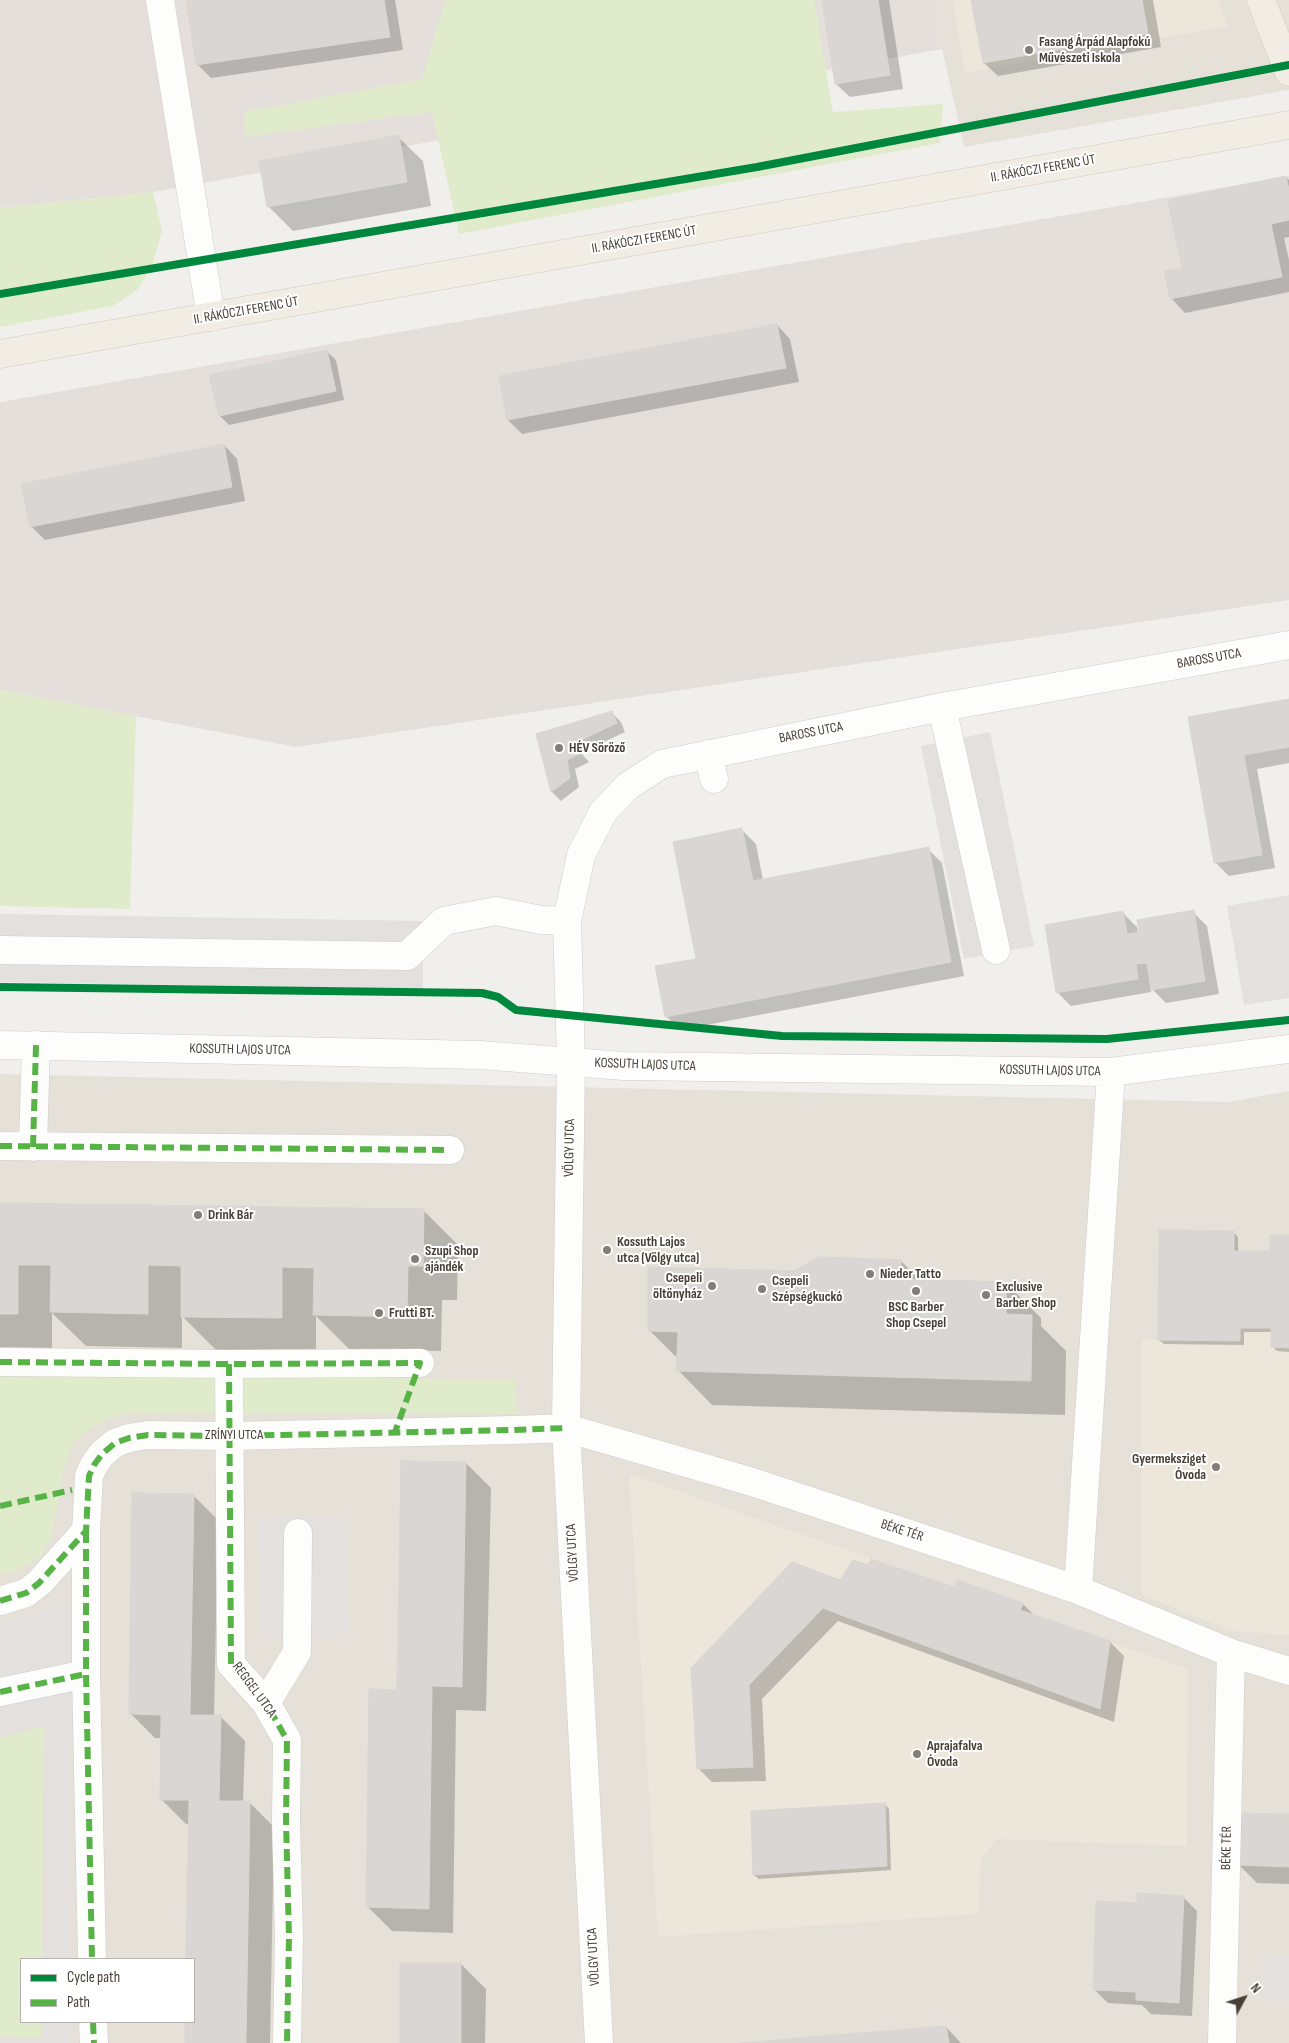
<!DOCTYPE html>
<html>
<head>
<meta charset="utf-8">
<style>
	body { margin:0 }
	#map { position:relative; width:1289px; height:2043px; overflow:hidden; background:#f1efec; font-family:"Sofia Sans Condensed",sans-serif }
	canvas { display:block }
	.legend { position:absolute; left:20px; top:1958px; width:175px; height:65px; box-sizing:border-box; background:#fff; border:1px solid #b6b3af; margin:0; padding:6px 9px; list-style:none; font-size:15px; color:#484037 }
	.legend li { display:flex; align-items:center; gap:10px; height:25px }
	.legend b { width:25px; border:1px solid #b6b3af }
	.north { position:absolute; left:1219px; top:1973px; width:50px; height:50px; -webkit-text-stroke:4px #fff; paint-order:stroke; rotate:50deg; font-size:14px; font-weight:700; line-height:20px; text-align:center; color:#484037 }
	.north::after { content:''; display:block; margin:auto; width:18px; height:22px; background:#484037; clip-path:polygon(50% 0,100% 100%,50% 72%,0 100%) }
</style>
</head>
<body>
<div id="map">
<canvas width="1289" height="2043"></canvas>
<ul class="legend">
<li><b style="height:6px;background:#00873e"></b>Cycle path</li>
<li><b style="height:6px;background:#57b346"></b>Path</li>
</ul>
<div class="north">N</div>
</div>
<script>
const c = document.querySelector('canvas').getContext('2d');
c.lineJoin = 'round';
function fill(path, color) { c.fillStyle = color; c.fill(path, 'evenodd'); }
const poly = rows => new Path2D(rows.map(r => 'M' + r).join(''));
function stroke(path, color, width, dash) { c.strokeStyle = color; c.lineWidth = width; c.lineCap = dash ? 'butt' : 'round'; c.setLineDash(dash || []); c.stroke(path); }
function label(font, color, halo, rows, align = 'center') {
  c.font = font + ' "Sofia Sans Condensed",sans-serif'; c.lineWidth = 4; c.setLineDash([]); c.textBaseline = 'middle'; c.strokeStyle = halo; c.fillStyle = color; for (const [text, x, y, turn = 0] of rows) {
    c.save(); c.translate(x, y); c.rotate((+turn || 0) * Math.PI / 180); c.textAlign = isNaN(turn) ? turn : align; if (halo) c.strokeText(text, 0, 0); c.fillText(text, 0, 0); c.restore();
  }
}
fill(poly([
	[934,0,1289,0,1289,90,964,147,942,49],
	[0,1074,1229,1102,1289,1091,1289,2043,0,2043],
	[21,1959,194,1959,194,2022,21,2022]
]), '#e5e1d9');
fill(poly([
	[0,0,934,0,942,49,153,192,0,208],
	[1289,176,1289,600,296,747,0,690,0,402]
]), '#e4dfdb');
fill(poly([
	[953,0,1218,0,1228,26,965,73],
	[1159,1230,1234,1231,1234,1251,1270,1251,1270,1235,1289,1235,1289,1635,1232,1631,1142,1595,1142,1339,1158,1340],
	[629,1474,1188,1669,1187,1846,996,1839,981,1860,978,1914,658,1937]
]), '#ece6db');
fill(poly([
	[445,0,814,0,833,112,943,104,940,143,459,234,432,112,245,137,244,112,422,79],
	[153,192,162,231,151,269,137,290,113,306,0,327,0,208],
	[0,690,136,716,130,909,0,906],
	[0,1372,515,1380,517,1414,129,1414,110,1418,91,1427,73,1444,64,1467,52,1537,40,1557,15,1572,0,1574],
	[44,1726,42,1959,21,1959,21,2022,41,2022,41,2038,0,2036,0,1738]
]), '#e0ebcc');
fill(poly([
	[990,732,1034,946,964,959,921,746],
	[1289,895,1289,998,1244,1005,1227,906],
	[0,914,423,921,423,989,0,982],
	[344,1515,349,1637,262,1640,257,1517],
	[74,1605,70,1959,44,1959,47,1724,0,1735,0,1622],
	[1263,1956,1289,1956,1289,1999,1264,1999],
	[44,2022,69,2022,69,2043,0,2043,0,2039,43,2040]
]), '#e3e0dd');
fill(poly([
	[188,0,395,0,403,50,211,78,197,64],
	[823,0,889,0,903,89,850,97,836,84],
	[973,0,1153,0,1161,47,998,76,984,63],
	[398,137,423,161,431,206,293,231,269,207],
	[1286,177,1289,180,1289,237,1284,238,1289,260,1289,292,1185,313,1172,299,1183,269],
	[777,325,790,339,799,382,522,434,508,420,500,377],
	[326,351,336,360,344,400,229,425,220,416],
	[224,445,237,459,245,501,45,540,31,526],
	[1289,700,1289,763,1257,769,1275,868,1229,876,1215,862,1190,718],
	[612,713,621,722,625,732,581,753,589,762,575,769,579,787,561,801,552,792,538,735],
	[742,830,756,844,763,880,928,849,942,863,964,976,680,1030,666,1016,697,960],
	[1193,912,1207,926,1219,994,1166,1003,1150,987,1151,992,1071,1006,1057,992,1123,913,1137,927,1138,933],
	[0,1204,423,1210,458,1245,457,1300,442,1300,441,1351,349,1349,316,1316,316,1353,217,1351,182,1316,182,1348,86,1346,52,1313,52,1348,0,1347],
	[1234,1233,1238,1237,1238,1252,1271,1252,1289,1236,1289,1352,1277,1351,1273,1347,1273,1332,1244,1332,1244,1345,1164,1344,1159,1340],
	[901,1261,921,1281,1006,1283,1041,1318,1041,1326,1066,1351,1065,1415,712,1405,678,1370,678,1359,650,1331,794,1272],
	[466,1463,491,1488,486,1711,456,1710,453,1933,392,1931,367,1906,398,1691],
	[193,1495,218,1520,214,1716,220,1716,245,1741,243,1802,249,1802,274,1827,270,2043,186,2043,187,2022,194,2022,194,1959,188,1959,190,1824,186,1824,161,1799,162,1738,155,1738,130,1713],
	[854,1561,955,1589,1023,1604,1036,1617,1110,1642,1124,1656,1114,1722,838,1621,762,1699,766,1781,712,1782,698,1768,692,1669,841,1582],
	[885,1804,889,1809,891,1870,759,1879,754,1875],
	[1289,1815,1289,1884,1257,1883,1239,1865],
	[1183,1897,1197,1911,1192,2016,1151,2014,1142,2005,1108,2003,1094,1989,1138,1905],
	[461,1964,486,1989,485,2043,401,2043],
	[946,2027,961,2043,755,2043]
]), '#0003');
const building = poly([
	[186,0,384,0,390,37,196,65,186,0],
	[822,0,878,0,890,75,835,84,822,0],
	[971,0,1142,0,1148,34,983,63,971,0],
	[399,135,407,182,267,207,259,161,399,135],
	[1286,176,1289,190,1289,220,1271,224,1282,277,1170,299,1164,271,1182,268,1168,200,1286,176],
	[777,324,786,368,507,420,499,376,777,324],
	[327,350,336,391,219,416,209,375,327,350],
	[224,444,232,487,30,527,21,484,224,444],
	[1289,699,1289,747,1244,755,1262,855,1214,863,1188,717,1289,699],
	[612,711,617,723,573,744,581,753,567,760,570,778,551,792,536,734,612,711],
	[742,828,753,881,929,847,951,962,665,1017,655,966,696,959,673,842,742,828],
	[1194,910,1205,981,1151,990,1147,963,1136,964,1138,979,1056,993,1045,925,1123,911,1127,934,1139,932,1137,920,1194,910],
	[0,1203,424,1209,423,1266,408,1266,407,1317,313,1315,314,1268,282,1267,282,1318,181,1317,181,1266,148,1265,148,1314,50,1312,51,1265,18,1265,18,1314,0,1314,0,1203],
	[1159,1230,1234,1231,1234,1251,1270,1251,1270,1235,1289,1235,1289,1348,1271,1347,1271,1328,1240,1328,1240,1341,1158,1340,1159,1230],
	[819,1257,901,1260,901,1279,1007,1282,1006,1314,1032,1315,1031,1381,676,1371,678,1332,648,1331,648,1267,794,1271,819,1257],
	[401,1461,466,1462,462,1687,432,1686,429,1909,366,1907,369,1689,397,1690,401,1461],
	[132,1493,194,1494,190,1715,221,1715,219,1801,250,1801,246,2043,185,2043,185,2022,194,2022,194,1959,186,1959,189,1800,160,1800,161,1715,129,1714,132,1493],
	[871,1559,954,1587,957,1580,1024,1603,1020,1610,1110,1641,1100,1709,838,1614,871,1559],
	[853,1560,867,1565,838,1614,823,1608,749,1685,753,1767,697,1769,691,1668,792,1562,840,1580,853,1560],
	[885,1803,887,1866,753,1875,751,1811,885,1803],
	[1239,1813,1289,1814,1289,1867,1238,1865,1239,1813],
	[1137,1893,1184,1896,1179,2003,1136,2000,1136,1992,1093,1990,1096,1901,1137,1903,1137,1893],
	[400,1963,461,1963,461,2043,400,2043,400,1963],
	[946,2026,949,2043,740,2043,946,2026]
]);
fill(building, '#d9d6d3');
stroke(building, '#dad6d1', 1);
const minor = poly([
	[160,0,211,317],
	[942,707,996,950],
	[708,754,714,779],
	[0,950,407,956,444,921,496,911,541,920,567,921],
	[0,1045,480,1055,624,1066,1111,1072,1289,1049],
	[0,1146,450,1150],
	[33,1147,36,1045],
	[0,1362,229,1364,420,1363],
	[229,1364,231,1664,266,1703,287,1740,286,1821,289,1937,287,2043],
	[86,1531,86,1674,92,1959],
	[1078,1590,1111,1072],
	[0,1601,26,1593,39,1583,86,1531,89,1476,94,1465,102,1454,115,1443,129,1438,148,1435,228,1436,514,1430,566,1428,749,1481,1034,1575,1078,1590,1231,1653,1289,1671],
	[0,1692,86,1674],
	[266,1703,297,1652,298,1533],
	[93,2022,94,2043],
	[599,2043,566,1428,571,1062,567,921,581,855,603,812,628,786,662,764,942,707,1289,645],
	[1222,2043,1231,1653]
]);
const major = poly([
	[1261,0,1289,72],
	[0,354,1289,125]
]);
stroke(minor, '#cfcdc9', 29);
stroke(major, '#d3cab9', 29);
stroke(minor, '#fdfdfc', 28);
stroke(major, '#f2ede4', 28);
stroke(poly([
	[0,1146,450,1150],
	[33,1147,36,1045],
	[0,1362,229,1364,420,1363,395,1432],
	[229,1364,231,1664,266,1703,287,1740,286,1821,289,1937,287,2043],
	[0,1506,72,1490],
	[86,1531,86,1674,92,1959],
	[0,1601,26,1593,39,1583,86,1531,89,1476,94,1465,102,1454,115,1443,129,1438,148,1435,228,1436,514,1430,566,1428],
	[0,1692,86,1674],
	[93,2022,94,2043]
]), '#57b346', 6, [12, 6]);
stroke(poly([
	[0,294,757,167,1289,65],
	[0,987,482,993,498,997,516,1010,782,1036,1107,1039,1289,1020]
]), '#00873e', 8);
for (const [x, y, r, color] of [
	[1029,50,5,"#837d76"],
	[559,748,5,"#837d76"],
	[198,1215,5,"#837d76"],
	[607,1250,5,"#837d76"],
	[415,1259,5,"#837d76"],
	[870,1274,5,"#837d76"],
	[712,1286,5,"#837d76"],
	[762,1289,5,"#837d76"],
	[916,1291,5,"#837d76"],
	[986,1295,5,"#837d76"],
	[379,1313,5,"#837d76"],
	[1216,1467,5,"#837d76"],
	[917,1754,5,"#837d76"]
]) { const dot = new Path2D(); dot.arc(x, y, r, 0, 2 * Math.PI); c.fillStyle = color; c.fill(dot); stroke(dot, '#fff', 2); }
label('bold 14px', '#484037', '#fff', [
	["Fasang Árpád Alapfokú",1039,42],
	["Művészeti Iskola",1039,58],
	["HÉV Söröző",569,748],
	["Drink Bár",208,1215],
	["Kossuth Lajos",617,1242],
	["utca (Völgy utca)",617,1258],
	["Szupi Shop",425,1251],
	["ajándék",425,1267],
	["Nieder Tatto",880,1274],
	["Csepeli",702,1278,"right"],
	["öltönyház",702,1294,"right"],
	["Csepeli",772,1281],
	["Szépségkuckó",772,1297],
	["Exclusive",996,1287],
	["Barber Shop",996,1303],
	["BSC Barber",916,1307,"center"],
	["Shop Csepel",916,1323,"center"],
	["Frutti BT.",389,1313],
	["Gyermeksziget",1206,1459,"right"],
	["Óvoda",1206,1475,"right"],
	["Aprajafalva",927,1746],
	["Óvoda",927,1762]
], 'left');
label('14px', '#484037', '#fff', [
	["II. RÁKÓCZI FERENC ÚT",1043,169,-10],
	["II. RÁKÓCZI FERENC ÚT",644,240,-10],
	["II. RÁKÓCZI FERENC ÚT",246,311,-10],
	["BAROSS UTCA",1209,659,-10],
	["BAROSS UTCA",811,733,-11],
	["KOSSUTH LAJOS UTCA",240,1050,1],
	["KOSSUTH LAJOS UTCA",645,1065,2],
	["KOSSUTH LAJOS UTCA",1050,1071,1],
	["VÖLGY UTCA",570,1148,-89],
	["ZRÍNYI UTCA",234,1435],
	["BÉKE TÉR",902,1531,18],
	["VÖLGY UTCA",573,1553,-93],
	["REGGEL UTCA",254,1690,54],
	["BÉKE TÉR",1227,1848,-89],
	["VÖLGY UTCA",594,1957,-93]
]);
</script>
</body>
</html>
